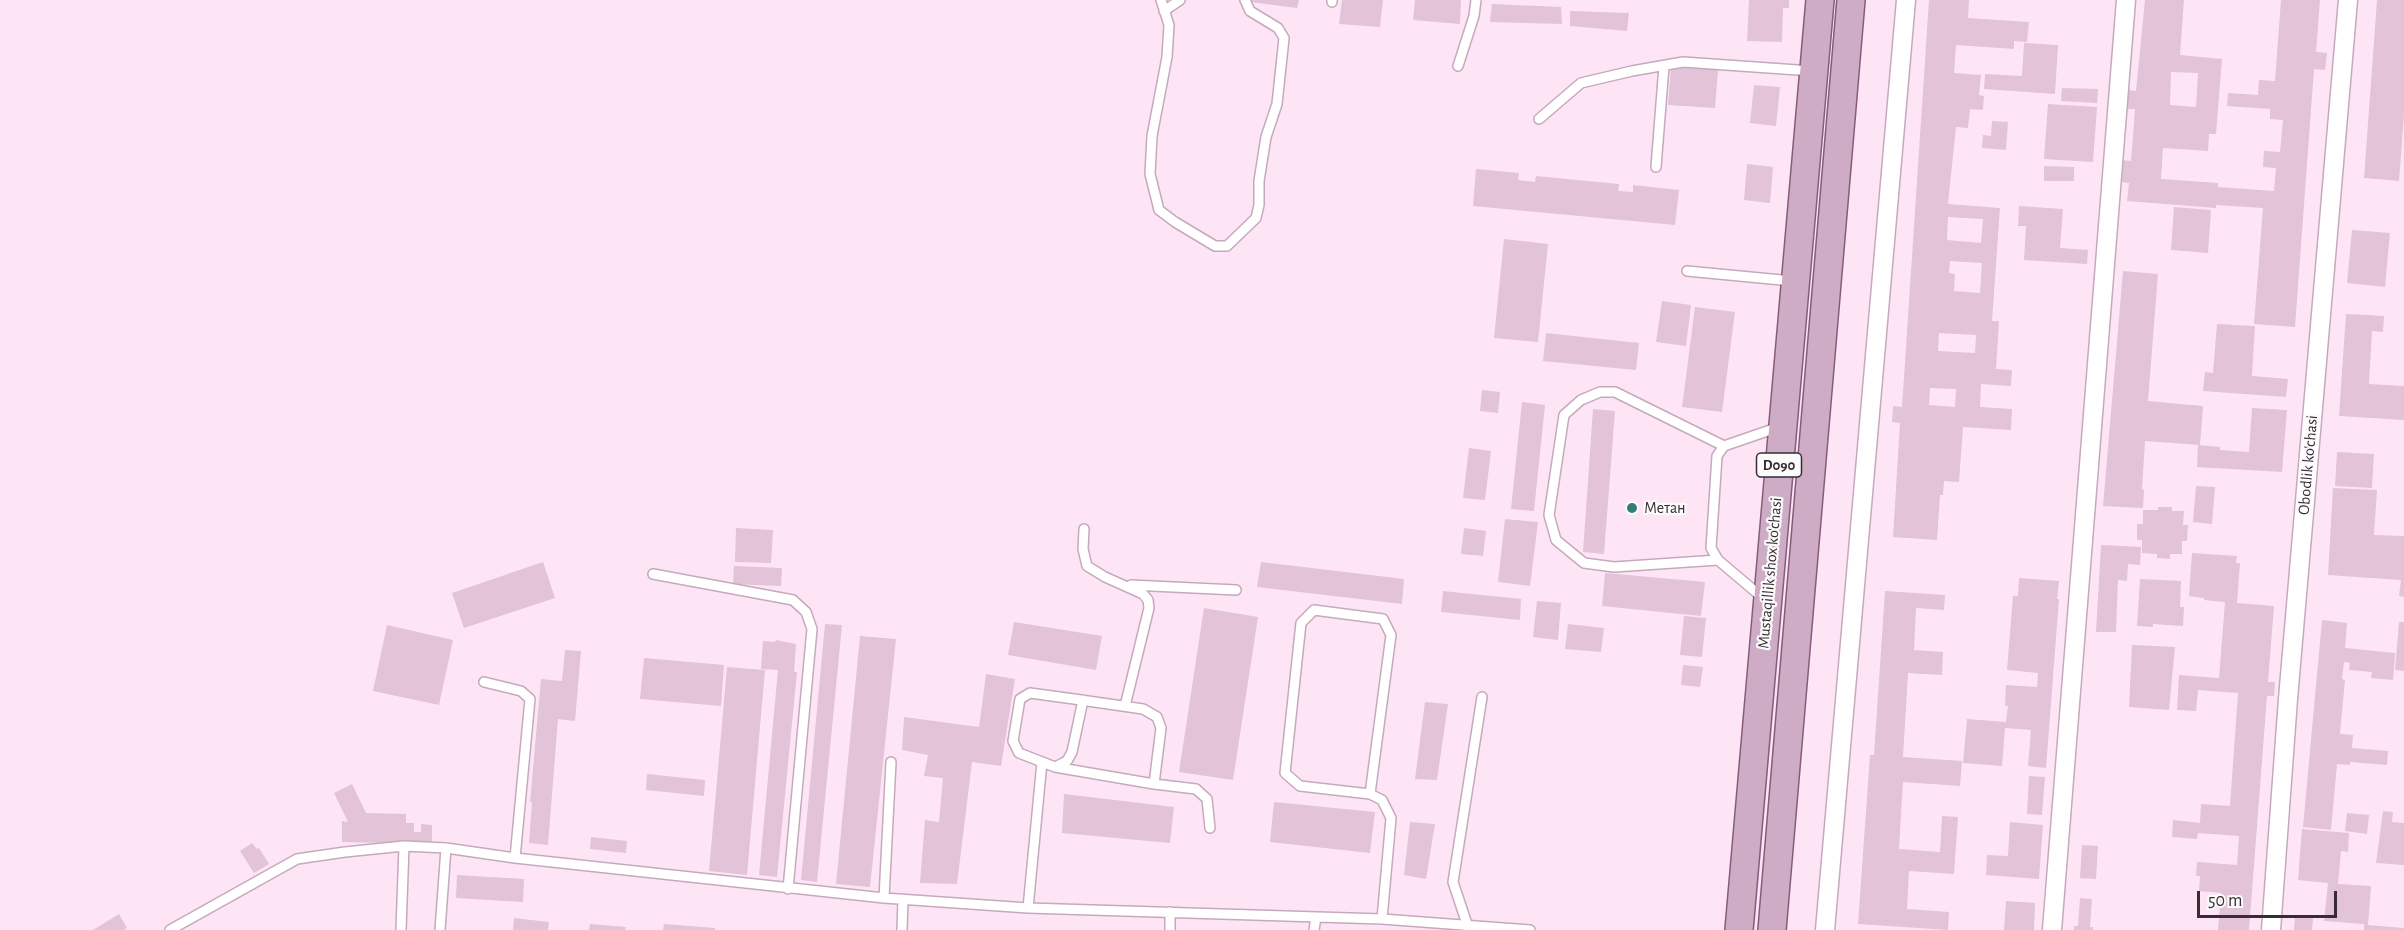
<!DOCTYPE html>
<html>
<head>
<meta charset="utf-8">
<style>
	body { margin:0 }
	#map { position:relative; width:2404px; height:930px; overflow:hidden; background:#fee5f6; font-family:"Alegreya Sans",sans-serif }
	canvas { display:block }
	.scale { position:absolute; left:2197px; top:891px; width:140px; height:27px; box-sizing:border-box; border:3px solid #392d35; border-top:0; padding-left:8px; font-size:18px; line-height:21px; white-space:nowrap; color:#392d35; -webkit-text-stroke:4px #fbfbfb; paint-order:stroke }
</style>
</head>
<body>
<div id="map">
<canvas width="2404" height="930"></canvas>
<div class="scale">50 m</div>
</div>
<script>
const c = document.querySelector('canvas').getContext('2d');
c.lineJoin = 'round';
function fill(path, color) { c.fillStyle = color; c.fill(path, 'evenodd'); }
const poly = rows => new Path2D(rows.map(r => 'M' + r).join(''));
function stroke(path, color, width, dash) { c.strokeStyle = color; c.lineWidth = width; c.lineCap = dash ? 'butt' : 'round'; c.setLineDash(dash || []); c.stroke(path); }
function label(font, color, halo, rows, align = 'center') {
  c.font = font + ' "Alegreya Sans",sans-serif'; c.lineWidth = 4.5; c.setLineDash([]); c.textBaseline = 'middle'; c.strokeStyle = halo; c.fillStyle = color; for (const [text, x, y, turn = 0] of rows) {
    c.save(); c.translate(x, y); c.rotate((+turn || 0) * Math.PI / 180); c.textAlign = isNaN(turn) ? turn : align; if (halo) c.strokeText(text, 0, 0); c.fillText(text, 0, 0); c.restore();
  }
}
fill(poly([
	[1250,0,1299,0,1297,8,1250,2],
	[1342,0,1383,0,1380,27,1339,24],
	[1415,0,1461,0,1460,24,1413,20],
	[1749,0,1789,0,1789,8,1783,8,1782,42,1747,41],
	[1929,0,1969,0,1968,18,2029,22,2027,42,2014,41,2014,49,1956,45,1954,73,1981,75,1979,95,1984,96,1983,110,1970,109,1968,128,1956,127,1948,204,2000,208,1992,321,1999,321,1996,369,2012,370,2011,386,1981,384,1980,407,2012,409,2011,430,1963,427,1959,482,1944,481,1943,495,1940,495,1937,540,1893,537,1900,423,1892,422,1893,406,1902,407],
	[1948,217,1983,219,1981,243,1947,240],
	[1950,261,1982,263,1980,293,1954,291,1955,274,1949,273],
	[1939,333,1976,335,1975,353,1938,351],
	[1930,388,1956,389,1955,407,1929,405],
	[2145,0,2184,0,2180,55,2222,59,2216,134,2209,134,2208,151,2163,148,2161,179,2218,183,2218,187,2274,191,2276,168,2263,167,2264,151,2280,152,2283,120,2270,119,2270,109,2227,106,2228,93,2258,95,2259,80,2275,81,2281,0,2320,0,2316,52,2327,53,2325,70,2314,69,2295,327,2254,324,2263,208,2216,205,2216,208,2127,201,2129,183,2119,182,2121,160,2131,161,2135,109,2127,109,2128,90,2136,91],
	[2171,72,2198,73,2196,107,2170,105],
	[2377,0,2404,0,2404,115,2399,181,2364,178],
	[1492,4,1561,7,1562,24,1490,22],
	[1570,11,1629,13,1627,31,1570,26],
	[2024,43,2058,45,2055,94,1984,89,1985,74,2022,76],
	[1671,66,1718,70,1715,108,1668,105],
	[1754,85,1780,87,1776,126,1750,123],
	[2062,88,2098,89,2097,103,2061,101],
	[2048,104,2097,107,2093,162,2044,159],
	[1992,121,2008,122,2006,150,1982,148,1983,135,1991,136],
	[1747,164,1773,167,1770,203,1744,200],
	[2044,166,2074,167,2074,181,2044,181],
	[1476,169,1519,173,1518,180,1535,182,1536,176,1619,184,1618,191,1633,192,1633,185,1679,190,1675,225,1473,206],
	[2019,206,2063,209,2060,248,2088,250,2087,264,2024,260,2026,226,2018,226],
	[2174,207,2211,210,2208,253,2171,250],
	[2352,230,2390,233,2385,287,2347,283],
	[1504,239,1548,244,1538,342,1494,338],
	[2123,271,2158,274,2148,401,2203,406,2200,445,2145,441,2142,489,2144,490,2143,508,2103,506],
	[1662,301,1691,305,1686,346,1656,342],
	[1695,307,1735,312,1722,412,1682,407],
	[2346,314,2384,316,2383,332,2372,331,2369,384,2404,386,2404,420,2339,416],
	[2217,324,2255,326,2252,376,2288,379,2286,397,2203,391,2205,372,2213,373],
	[1546,333,1639,343,1636,370,1543,361],
	[1482,390,1500,392,1498,413,1480,411],
	[1522,402,1545,405,1534,511,1511,509],
	[2252,408,2287,410,2282,472,2197,467,2198,445,2220,447,2220,450,2249,452],
	[1593,409,1615,411,1604,554,1583,552],
	[1469,448,1491,451,1485,500,1463,498],
	[2337,452,2374,454,2372,488,2335,486],
	[2196,486,2215,487,2212,524,2193,522],
	[2333,488,2377,490,2374,535,2404,536,2404,597,2399,596,2401,580,2328,575],
	[2158,507,2172,507,2172,511,2184,511,2183,525,2188,525,2187,541,2182,541,2182,554,2170,554,2170,559,2157,558,2157,554,2142,553,2142,540,2137,540,2137,524,2143,524,2143,510,2158,510],
	[1505,519,1538,522,1530,586,1498,582],
	[736,528,773,530,771,563,735,562],
	[1464,528,1486,531,1483,556,1461,554],
	[2101,545,2141,547,2140,565,2128,564,2127,581,2118,580,2116,632,2096,632],
	[2192,553,2237,556,2236,563,2240,563,2237,603,2274,606,2268,682,2275,682,2274,696,2267,696,2249,930,2218,930,2221,893,2199,891,2200,876,2196,876,2197,862,2237,865,2239,836,2198,833,2197,839,2172,837,2173,820,2200,823,2201,804,2230,806,2238,693,2198,690,2196,711,2177,710,2179,675,2219,678,2225,602,2204,600,2204,598,2189,596],
	[543,562,555,598,464,628,452,593],
	[1261,562,1404,579,1402,604,1257,587],
	[734,566,782,568,781,586,733,584],
	[1605,573,1705,582,1701,616,1602,606],
	[2019,578,2059,581,2057,599,2059,599,2046,768,2028,766,2031,730,2005,728,2002,766,1963,763,1967,719,2006,722,2008,706,2005,706,2006,685,2037,687,2038,673,2007,670,2013,596,2018,596],
	[2140,579,2181,581,2180,607,2184,607,2183,626,2153,624,2153,627,2137,626],
	[1443,591,1521,599,1520,620,1441,612],
	[1885,591,1945,595,1944,610,1916,608,1914,650,1943,652,1942,675,1908,673,1903,757,1962,761,1960,786,1903,782,1899,849,1940,852,1942,816,1958,817,1954,874,1909,871,1907,909,1949,912,1948,930,1858,924,1870,755,1874,755],
	[1537,601,1561,603,1558,640,1533,637],
	[1204,608,1258,617,1233,780,1179,772],
	[1684,616,1706,618,1702,657,1680,655],
	[2322,620,2347,623,2345,648,2395,653,2393,680,2371,678,2372,672,2349,670,2350,663,2344,662,2342,679,2345,680,2340,734,2353,735,2352,748,2388,751,2387,765,2350,762,2350,765,2337,764,2331,830,2303,827],
	[1014,622,1102,636,1096,670,1008,655],
	[2399,622,2404,622,2404,671,2395,670],
	[825,624,842,625,817,882,801,880],
	[1568,624,1604,628,1601,652,1565,649],
	[387,625,453,640,439,705,373,691],
	[860,636,896,639,870,887,836,884],
	[776,640,796,644,794,672,797,672,777,877,759,875,778,670,761,669,763,641,775,642],
	[2132,645,2175,647,2169,710,2129,707],
	[565,650,581,651,575,721,558,719,548,845,529,843,532,802,530,802,541,679,562,681],
	[644,658,724,665,721,706,640,699],
	[1683,665,1703,667,1700,687,1681,685],
	[727,667,765,670,747,875,709,871],
	[986,674,1015,679,1001,766,972,762,957,884,920,883,925,820,939,822,943,778,924,776,928,755,902,750,904,717,979,727],
	[1425,702,1448,704,1437,780,1415,779],
	[647,774,705,780,704,796,646,790],
	[2029,776,2045,777,2042,815,2027,814],
	[352,784,366,813,406,814,406,823,414,823,414,832,421,832,421,824,432,825,432,844,342,842,342,821,348,822,334,793],
	[1064,794,1174,807,1170,843,1062,833],
	[1274,802,1375,812,1370,853,1270,842],
	[2383,811,2393,812,2392,822,2404,823,2404,865,2376,863],
	[2347,813,2369,815,2367,834,2345,831],
	[1410,822,1435,824,1426,879,1404,875],
	[2010,822,2043,825,2039,879,1986,875,1987,855,2008,856],
	[2302,829,2349,833,2348,852,2341,851,2338,884,2371,886,2368,925,2404,928,2404,930,2364,930,2364,924,2324,921,2328,883,2298,880],
	[591,837,627,841,626,853,590,849],
	[252,843,257,849,259,848,269,864,254,873,240,851],
	[2082,845,2098,846,2096,879,2080,878],
	[457,875,524,879,523,902,456,898],
	[2080,898,2092,899,2090,927,2093,927,2093,930,2074,930,2074,926,2078,926],
	[2006,901,2035,903,2034,930,2004,930],
	[119,914,127,928,124,930,93,930],
	[2295,917,2313,918,2312,930,2294,930],
	[514,918,549,922,548,930,513,930],
	[590,924,626,927,625,930,589,930],
	[664,924,715,928,715,930,663,930]
]), '#e2c3d8');
const lane = poly([
	[1161,0,1169,25,1167,57,1152,136,1150,174,1159,210,1175,222,1215,246,1227,246,1256,218,1259,205,1259,181,1266,137,1277,104,1284,38,1278,28,1250,11,1245,0],
	[1332,2,1332,0],
	[1164,11,1180,0],
	[1458,66,1474,16,1476,0],
	[1539,119,1581,83,1632,71,1683,62,1812,71],
	[1656,167,1664,66],
	[1687,271,1792,281],
	[1084,529,1083,549,1087,566,1105,577,1143,594,1148,600,1149,608,1125,706],
	[1718,560,1614,567,1584,563,1556,540,1549,515,1564,415,1581,400,1600,392,1615,392,1724,446],
	[653,574,793,600,806,612,812,629,788,889],
	[1131,585,1236,590],
	[1763,598,1718,560,1711,548,1717,456,1724,446,1779,427],
	[484,682,521,691,530,699,515,858],
	[1055,767,1067,761,1072,752,1083,700],
	[1154,784,1161,728,1157,717,1143,709,1074,699,1030,693,1020,699,1013,741,1019,753,1055,767,1154,784,1196,789,1207,799,1210,828],
	[1370,794,1391,635,1383,619,1314,610,1301,623,1285,773,1300,786,1370,794,1382,800,1391,818,1382,919],
	[884,898,891,762],
	[1028,908,1042,762],
	[1170,912,1170,930],
	[170,930,297,859,345,852,404,846,446,848,515,858,884,898,1028,908,1382,919,1530,930],
	[401,930,404,846],
	[440,930,446,848],
	[902,930,903,899],
	[1314,930,1316,917],
	[1469,930,1453,882,1482,697]
]);
const street = poly([
	[1825,930,1906,0],
	[2052,930,2126,0],
	[2271,930,2288,699,2348,0]
]);
const primary = poly([
	[1739,930,1820,0],
	[1772,930,1851,0]
]);
stroke(lane, '#c6a9bd', 12);
stroke(street, '#c6a9bd', 21);
stroke(primary, '#855c79', 30);
stroke(lane, '#fff', 9);
stroke(street, '#fff', 18);
stroke(primary, '#ceacc5', 27);
for (const [x, y, r, color] of [
	[1632,508,6,"#347c76"]
]) { const dot = new Path2D(); dot.arc(x, y, r, 0, 2 * Math.PI); c.fillStyle = color; c.fill(dot); stroke(dot, '#fbfbfb', 2); }
for (const [x, y, w] of [
	[1779,465,45]
]) { const box = new Path2D(); box.roundRect(x - w / 2, y - 12, w, 24, 4.5); c.fillStyle = '#fbfbfb'; c.fill(box); stroke(box, '#392d35', 1.5); }
label('bold 15px', '#392d35', null, [
	["D090",1779,465]
]);
label('16px', '#392d35', '#fbfbfb', [
	["Obodlik ko'chasi",2308,465,-85],
	["Mustaqillik shox ko'chasi",1770,573,-85]
]);
label('16px', '#392d35', '#fbfbfb', [
	["Метан",1644,508]
], 'left');
</script>
</body>
</html>
